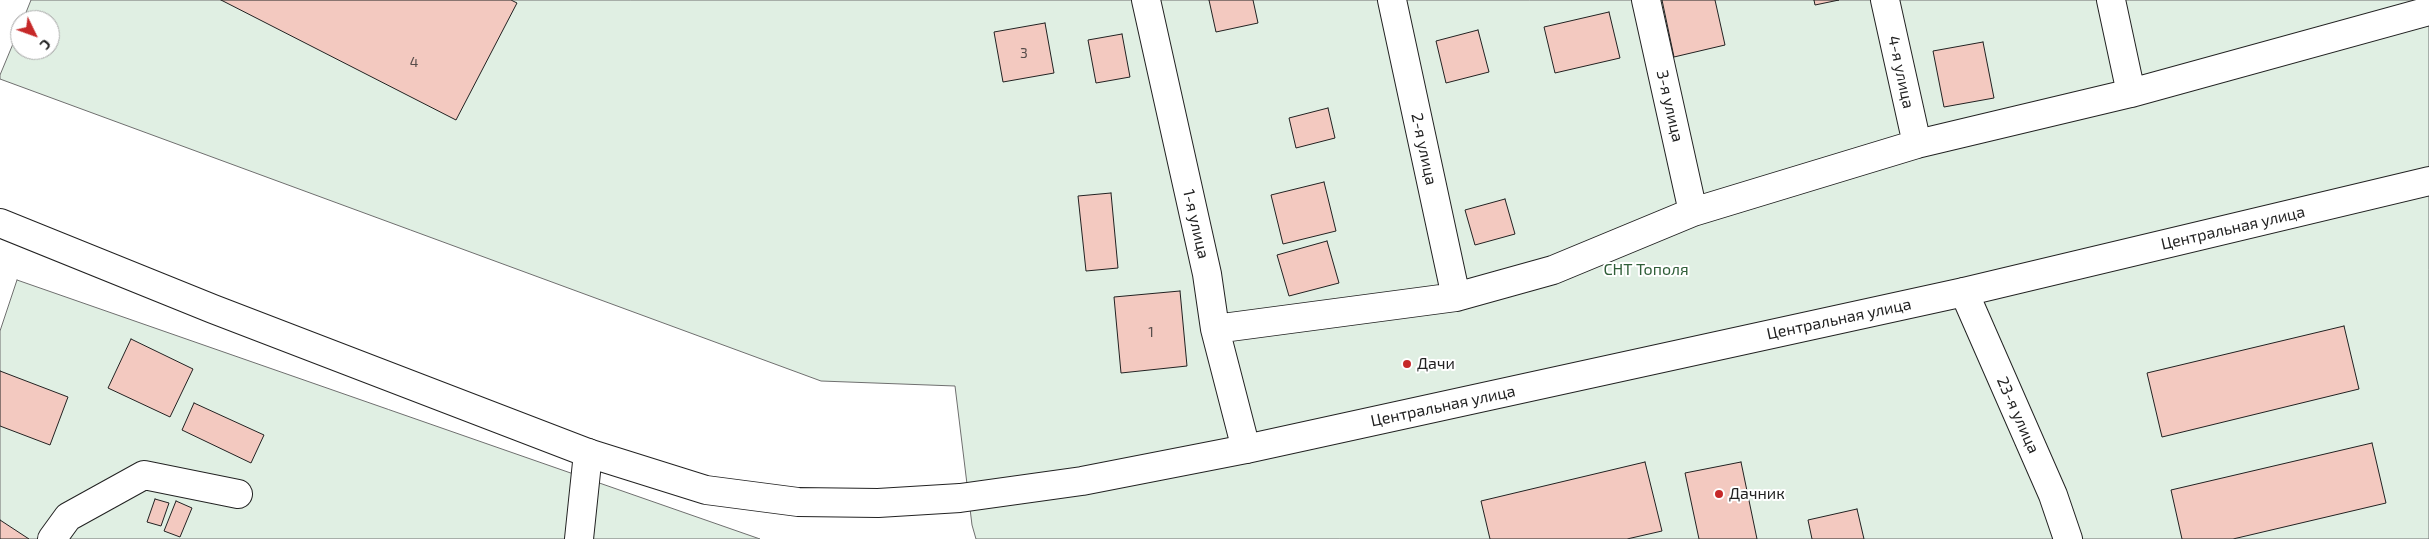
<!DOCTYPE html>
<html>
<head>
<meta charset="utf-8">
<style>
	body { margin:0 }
	#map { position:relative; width:2429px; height:539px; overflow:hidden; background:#fff; font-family:"Exo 2",sans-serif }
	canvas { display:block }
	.north { position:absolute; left:10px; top:10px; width:50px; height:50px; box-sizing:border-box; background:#fff; border:1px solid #a7a7a7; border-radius:50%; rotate:132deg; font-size:14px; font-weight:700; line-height:20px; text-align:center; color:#222 }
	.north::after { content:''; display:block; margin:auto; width:18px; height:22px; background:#c62828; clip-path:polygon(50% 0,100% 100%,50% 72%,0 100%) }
</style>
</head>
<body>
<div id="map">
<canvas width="2429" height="539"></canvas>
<div class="north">С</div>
</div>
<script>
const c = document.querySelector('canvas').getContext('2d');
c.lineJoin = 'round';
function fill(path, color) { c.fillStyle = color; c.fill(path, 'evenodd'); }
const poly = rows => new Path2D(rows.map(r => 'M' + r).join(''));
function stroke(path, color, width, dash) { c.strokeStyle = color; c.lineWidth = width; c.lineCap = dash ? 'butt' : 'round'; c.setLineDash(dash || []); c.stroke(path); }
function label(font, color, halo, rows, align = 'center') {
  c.font = font + ' "Exo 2",sans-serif'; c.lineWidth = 4; c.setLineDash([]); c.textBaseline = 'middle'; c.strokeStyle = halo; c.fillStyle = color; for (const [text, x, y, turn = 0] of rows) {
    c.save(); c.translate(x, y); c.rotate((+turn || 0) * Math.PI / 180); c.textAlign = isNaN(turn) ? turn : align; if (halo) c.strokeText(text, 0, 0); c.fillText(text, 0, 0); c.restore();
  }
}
const green = poly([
	[31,0,2429,0,2429,539,976,539,972,525,955,386,821,381,0,79,0,75,20,27,20,50,50,50,50,20,23,20,31,0],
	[17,280,760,539,0,539,0,331,17,280]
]);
fill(green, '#e0efe3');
stroke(green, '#6f6f6f', 1);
const building = poly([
	[221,0,511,0,517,3,456,120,221,0],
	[1209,0,1253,0,1258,23,1216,32,1209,0],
	[1662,0,1715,0,1725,45,1674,57,1662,0],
	[1814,0,1839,0,1815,5,1814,0],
	[1609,12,1620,58,1555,73,1544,27,1609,12],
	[1045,23,1054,73,1003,82,994,32,1045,23],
	[1478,30,1489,72,1446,83,1436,41,1478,30],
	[1122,34,1130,77,1096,83,1088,40,1122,34],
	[1983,42,1994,98,1944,107,1933,51,1983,42],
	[1328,108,1335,138,1296,148,1289,118,1328,108],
	[1324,182,1336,231,1283,244,1271,195,1324,182],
	[1111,193,1118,268,1086,271,1078,196,1111,193],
	[1505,199,1515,234,1475,245,1465,210,1505,199],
	[1327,241,1339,283,1289,296,1277,255,1327,241],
	[1180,291,1187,366,1121,373,1114,297,1180,291],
	[2344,326,2359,389,2162,437,2147,373,2344,326],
	[131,339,193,369,170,417,108,388,131,339],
	[0,371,68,397,50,445,0,426,0,371],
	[194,403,264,435,251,463,182,430,194,403],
	[2372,443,2386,503,2233,539,2182,539,2171,490,2372,443],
	[1645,462,1662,531,1627,539,1490,539,1481,501,1645,462],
	[1741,462,1757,539,1699,539,1685,473,1741,462],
	[155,499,169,503,161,526,147,522,155,499],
	[176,501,192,508,180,537,164,531,176,501],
	[1857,509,1864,539,1812,539,1808,520,1857,509],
	[0,520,29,539,0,539,0,520]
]);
fill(building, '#f3c9c0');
stroke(building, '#222', 1);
const minor = poly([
	[1146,0,1207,274,1215,329,1246,449],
	[1392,0,1456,297],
	[1646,0,1693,212],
	[1885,0,1917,144],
	[2111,0,2131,93],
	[1964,292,2053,495,2068,539],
	[1215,329,1456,297,1553,270,1693,212,1917,144,2131,93,2429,11],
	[52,539,68,517,144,475,238,494],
	[579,539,588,453]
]);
const tertiary = poly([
	[0,223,213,309,588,453,706,490,798,502,878,503,960,498,1082,481,1246,449,1964,292,2429,181]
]);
stroke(minor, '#222', 30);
stroke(tertiary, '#222', 30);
stroke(minor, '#fff', 28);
stroke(tertiary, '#fff', 28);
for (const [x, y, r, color] of [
	[1407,364,5,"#c62828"],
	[1719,494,5,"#c62828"]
]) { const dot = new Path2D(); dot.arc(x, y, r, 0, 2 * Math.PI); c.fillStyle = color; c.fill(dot); stroke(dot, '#fff', 2); }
label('14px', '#564c4a', null, [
	["3",1024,53],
	["4",414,62],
	["1",1151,332]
]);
label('16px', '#222', '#fff', [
	["4-я улица",1901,72,78],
	["3-я улица",1670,106,77],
	["2-я улица",1424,149,78],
	["1-я улица",1196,224,77],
	["Центральная улица",2233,228,-13],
	["Центральная улица",1839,319,-12],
	["Центральная улица",1443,406,-12],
	["23-я улица",2018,415,66]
]);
label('16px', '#2f5e38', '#fff', [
	["СНТ Тополя",1646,270]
]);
label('16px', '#222', '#fff', [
	["Дачи",1417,364],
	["Дачник",1729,494]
], 'left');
</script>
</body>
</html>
